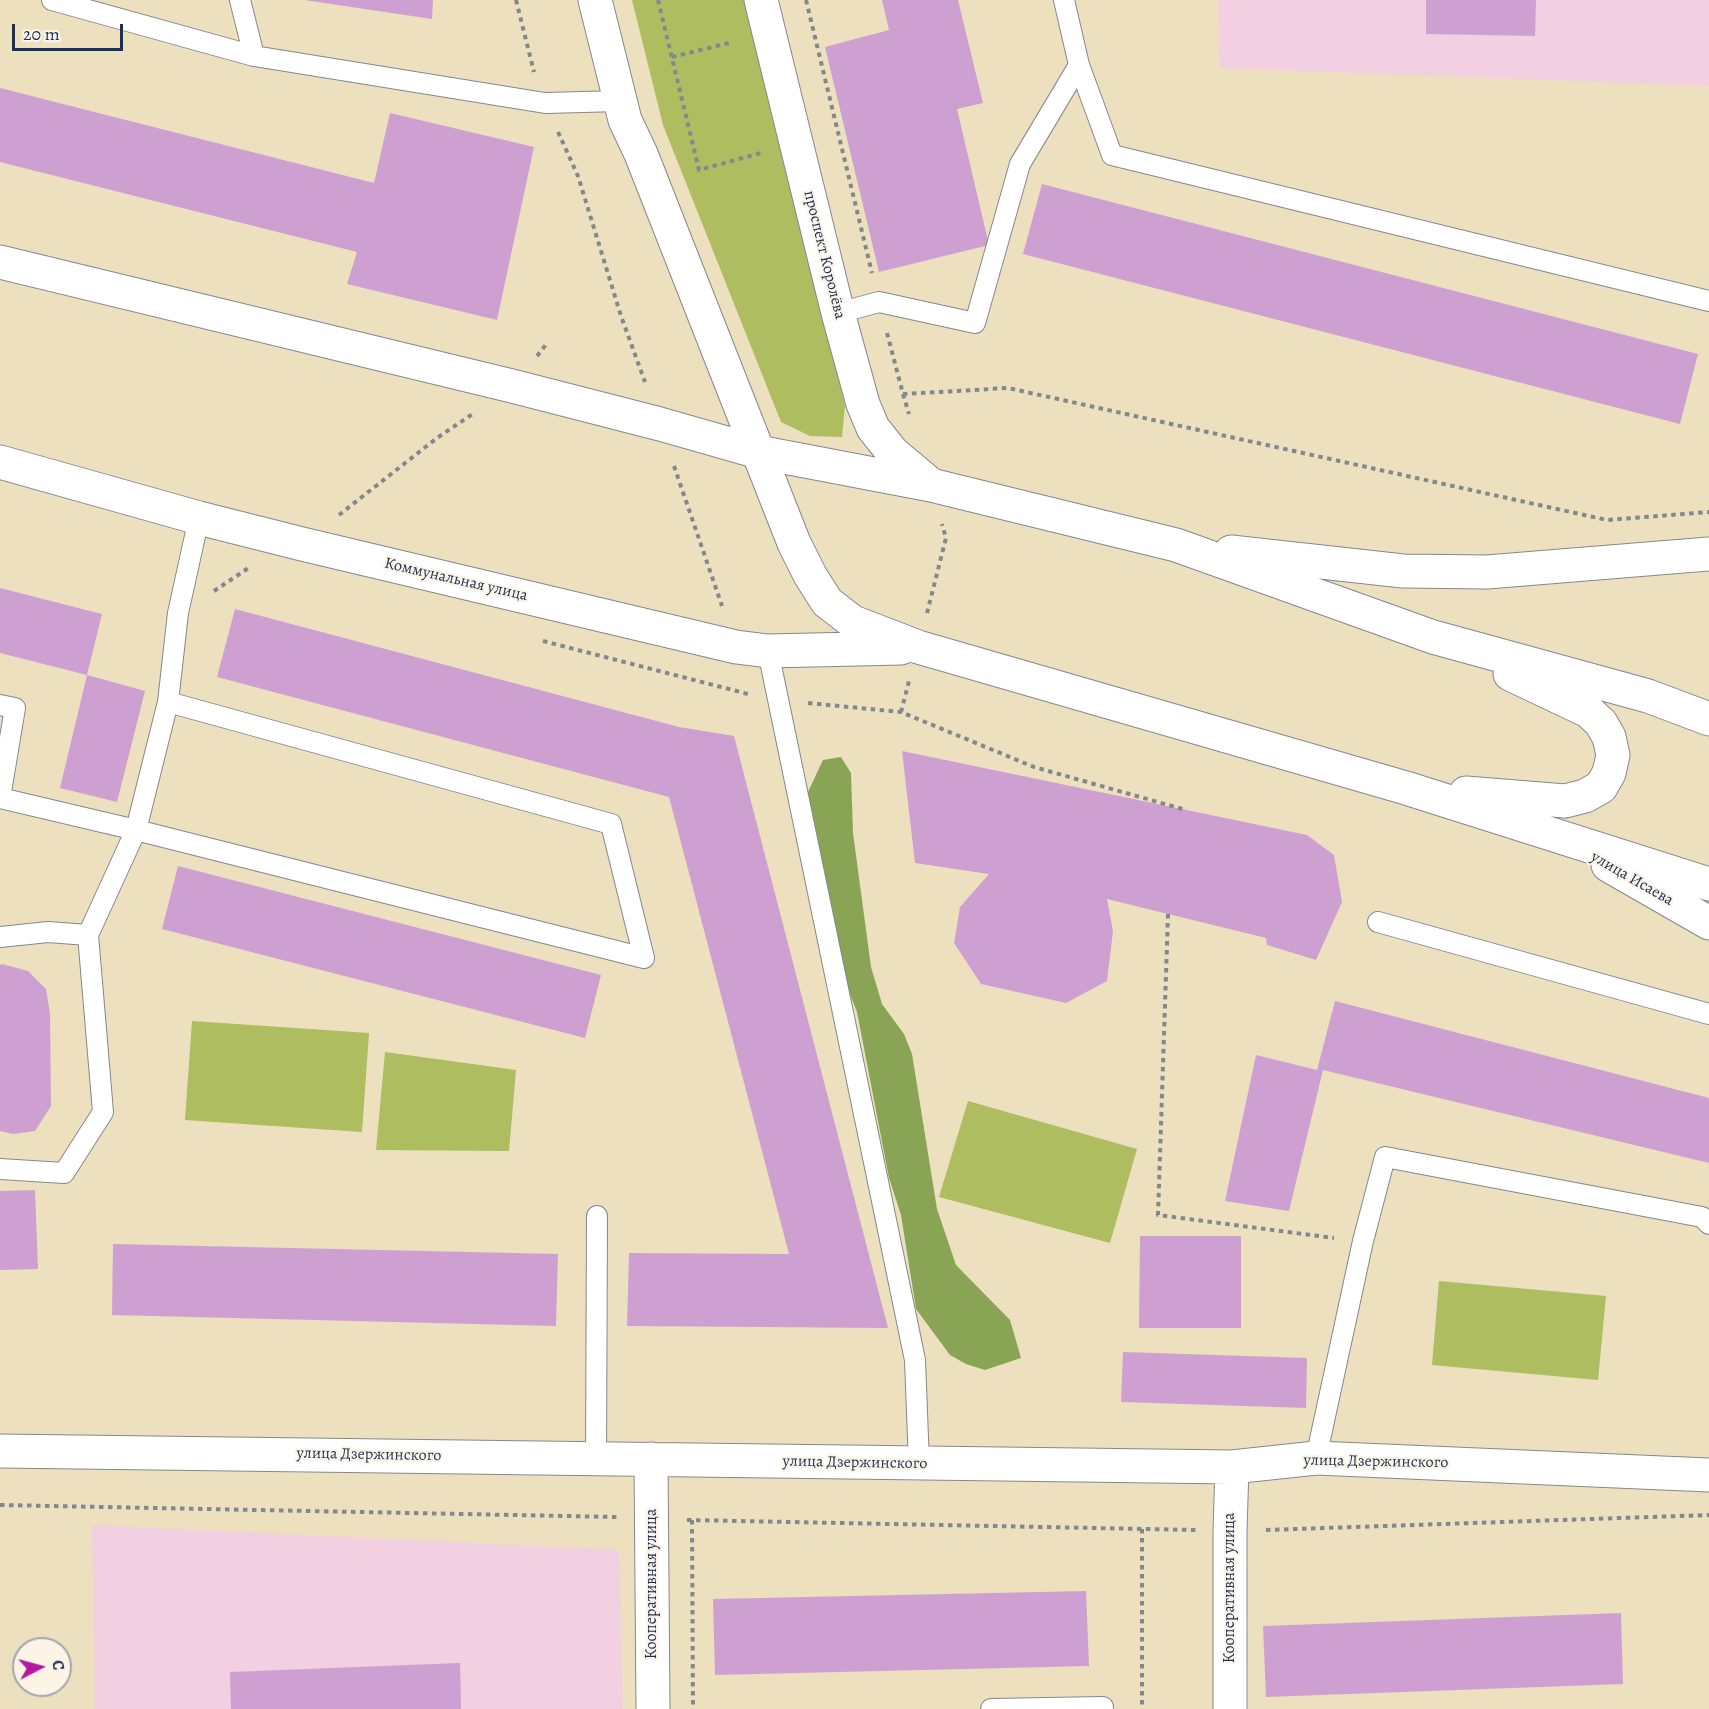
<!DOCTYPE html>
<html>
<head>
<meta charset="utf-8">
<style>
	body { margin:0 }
	#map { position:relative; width:1709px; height:1709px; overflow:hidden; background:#ece0be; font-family:Alegreya,serif }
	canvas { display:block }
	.north { position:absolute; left:12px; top:1637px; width:60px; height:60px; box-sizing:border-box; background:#fcf5e5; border:2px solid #a2a6af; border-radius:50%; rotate:84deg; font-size:16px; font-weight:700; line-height:24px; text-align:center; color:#1b2f5e }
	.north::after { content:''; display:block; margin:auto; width:21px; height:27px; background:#b5179e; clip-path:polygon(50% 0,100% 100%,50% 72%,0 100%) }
	.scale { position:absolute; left:12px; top:24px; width:111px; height:27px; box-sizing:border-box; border:3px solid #1b2f5e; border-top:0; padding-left:8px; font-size:18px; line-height:21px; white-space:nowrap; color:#1b2f5e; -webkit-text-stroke:4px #fcf5e5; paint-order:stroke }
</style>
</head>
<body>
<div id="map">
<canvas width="1709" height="1709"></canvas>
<div class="north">С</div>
<div class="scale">20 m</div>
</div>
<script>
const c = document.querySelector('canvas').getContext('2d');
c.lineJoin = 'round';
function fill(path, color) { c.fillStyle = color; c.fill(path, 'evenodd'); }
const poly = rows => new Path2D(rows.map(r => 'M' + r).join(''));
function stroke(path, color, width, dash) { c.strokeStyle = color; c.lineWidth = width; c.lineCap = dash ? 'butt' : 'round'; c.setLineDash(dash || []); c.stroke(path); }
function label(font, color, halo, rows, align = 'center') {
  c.font = font + ' Alegreya,serif'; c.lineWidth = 4.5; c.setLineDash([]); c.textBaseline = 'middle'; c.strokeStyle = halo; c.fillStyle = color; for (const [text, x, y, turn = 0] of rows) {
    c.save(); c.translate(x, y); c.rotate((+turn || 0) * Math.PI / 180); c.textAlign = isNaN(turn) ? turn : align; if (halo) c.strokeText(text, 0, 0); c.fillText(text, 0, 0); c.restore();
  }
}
fill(poly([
	[1218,0,1709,0,1709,86,1220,68],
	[92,1525,619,1550,623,1709,95,1709]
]), '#f2cfe1');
fill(poly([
	[632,0,747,0,845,406,842,437,810,436,781,422,663,125],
	[192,1021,369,1033,362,1132,185,1120],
	[385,1052,516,1070,509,1151,376,1150],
	[968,1101,1137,1149,1110,1243,939,1197],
	[1439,1281,1606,1296,1598,1380,1432,1365]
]), '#adbd60');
fill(poly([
	[841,757,851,773,853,833,871,967,882,1004,904,1034,912,1054,937,1209,956,1265,1010,1320,1021,1358,985,1370,966,1364,950,1355,916,1309,901,1215,889,1178,857,1012,844,979,808,792,823,760]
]), '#8aa456');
fill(poly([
	[304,0,433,0,432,19],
	[882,0,958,0,983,103,957,109,989,245,879,272,825,47,889,30],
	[1426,0,1536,0,1535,36,1426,34],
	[0,88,374,183,390,113,534,147,497,320,347,284,357,252,0,162],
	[1042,184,1698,354,1680,424,1023,254],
	[0,588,102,614,87,675,0,653],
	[235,609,679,727,734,736,888,1328,627,1326,629,1253,789,1254,669,797,217,677],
	[87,675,145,691,117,802,60,788],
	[902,751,1307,835,1334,855,1342,902,1316,960,1267,945,1266,938,1107,899,1113,931,1107,981,1066,1003,981,984,954,943,960,907,989,874,915,863],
	[178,866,601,975,585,1038,162,929],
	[2,964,28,971,46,989,50,1014,51,1106,35,1131,13,1134,0,1131,0,965],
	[1335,1001,1709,1098,1709,1163,1323,1070,1289,1211,1225,1201,1256,1055,1317,1070],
	[35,1190,38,1269,0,1270,0,1191],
	[1140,1236,1241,1236,1241,1328,1139,1328],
	[113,1244,558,1254,556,1326,112,1315],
	[1123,1352,1307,1358,1306,1408,1121,1402],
	[1086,1591,1089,1666,715,1675,713,1599],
	[1621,1613,1623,1684,1266,1697,1263,1626],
	[460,1663,461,1709,231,1709,230,1672]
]), '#cea0d1');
const service = poly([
	[52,0,254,56,545,103,620,101],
	[240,0,254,56],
	[1064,0,1079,65],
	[838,313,879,302,975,323,1020,164,1079,65,1112,155,1709,301],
	[768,651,915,1360,919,1464],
	[168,702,611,824,644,958,136,830,168,702,178,613,199,518],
	[0,705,15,708,0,798,136,830,88,935,103,1112,64,1173,0,1169],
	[1378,922,1709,1014],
	[0,937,48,932,88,935],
	[1316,1458,1363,1241,1385,1157,1702,1217,1709,1224],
	[596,1459,597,1216],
	[991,1709,1103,1707]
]);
const minor = poly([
	[0,1451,1232,1467,1316,1458,1709,1475],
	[651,1459,653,1709],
	[1230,1709,1230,1531,1232,1467]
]);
const secondary = poly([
	[595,0,625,120,641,154,794,543,810,575,827,602,853,622,918,647,1406,788,1709,884],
	[761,0,838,313,863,404,873,428,893,453,930,484],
	[0,262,512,386,660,424,758,452,931,485,1176,545,1433,637,1648,696,1709,719],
	[0,462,199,518,302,544,736,647,768,651,901,648],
	[1231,552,1403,571,1487,572,1709,554],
	[1466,793,1565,801,1585,796,1601,787,1609,773,1613,755,1609,737,1601,723,1588,711,1510,674],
	[1608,865,1709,923]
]);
stroke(service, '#84888e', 22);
stroke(minor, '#84888e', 35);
stroke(secondary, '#84888e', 35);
stroke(poly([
	[516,0,534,72],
	[658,0,699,170,761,153],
	[806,0,872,273],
	[672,57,733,42],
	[558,132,578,176,621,316,645,382],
	[887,333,903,394,1008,388,1607,520,1709,512],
	[537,356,548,342],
	[903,394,909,414],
	[674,466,722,606],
	[339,515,437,438,474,413],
	[214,591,250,567],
	[927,613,946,538,942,524],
	[543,641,748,694],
	[808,703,901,712,1034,767,1186,810],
	[901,712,909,681],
	[1168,914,1158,1215,1334,1238],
	[0,1505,617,1517],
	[687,1520,1196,1530],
	[692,1520,693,1709],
	[1142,1529,1142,1709],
	[1266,1530,1709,1515]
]), '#84888e', 4, [4.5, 4.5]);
stroke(service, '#fff', 20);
stroke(minor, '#fff', 33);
stroke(secondary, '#fff', 33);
label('16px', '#1b2f5e', '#fcf5e5', [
	["проспект Королёва",824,255,76],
	["Коммунальная улица",456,580,13],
	["улица Исаева",1632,879,30],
	["улица Дзержинского",369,1455,1],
	["улица Дзержинского",1376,1462,1],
	["улица Дзержинского",855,1463,1],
	["Кооперативная улица",652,1584,-90],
	["Кооперативная улица",1230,1588,-90]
]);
</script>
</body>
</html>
